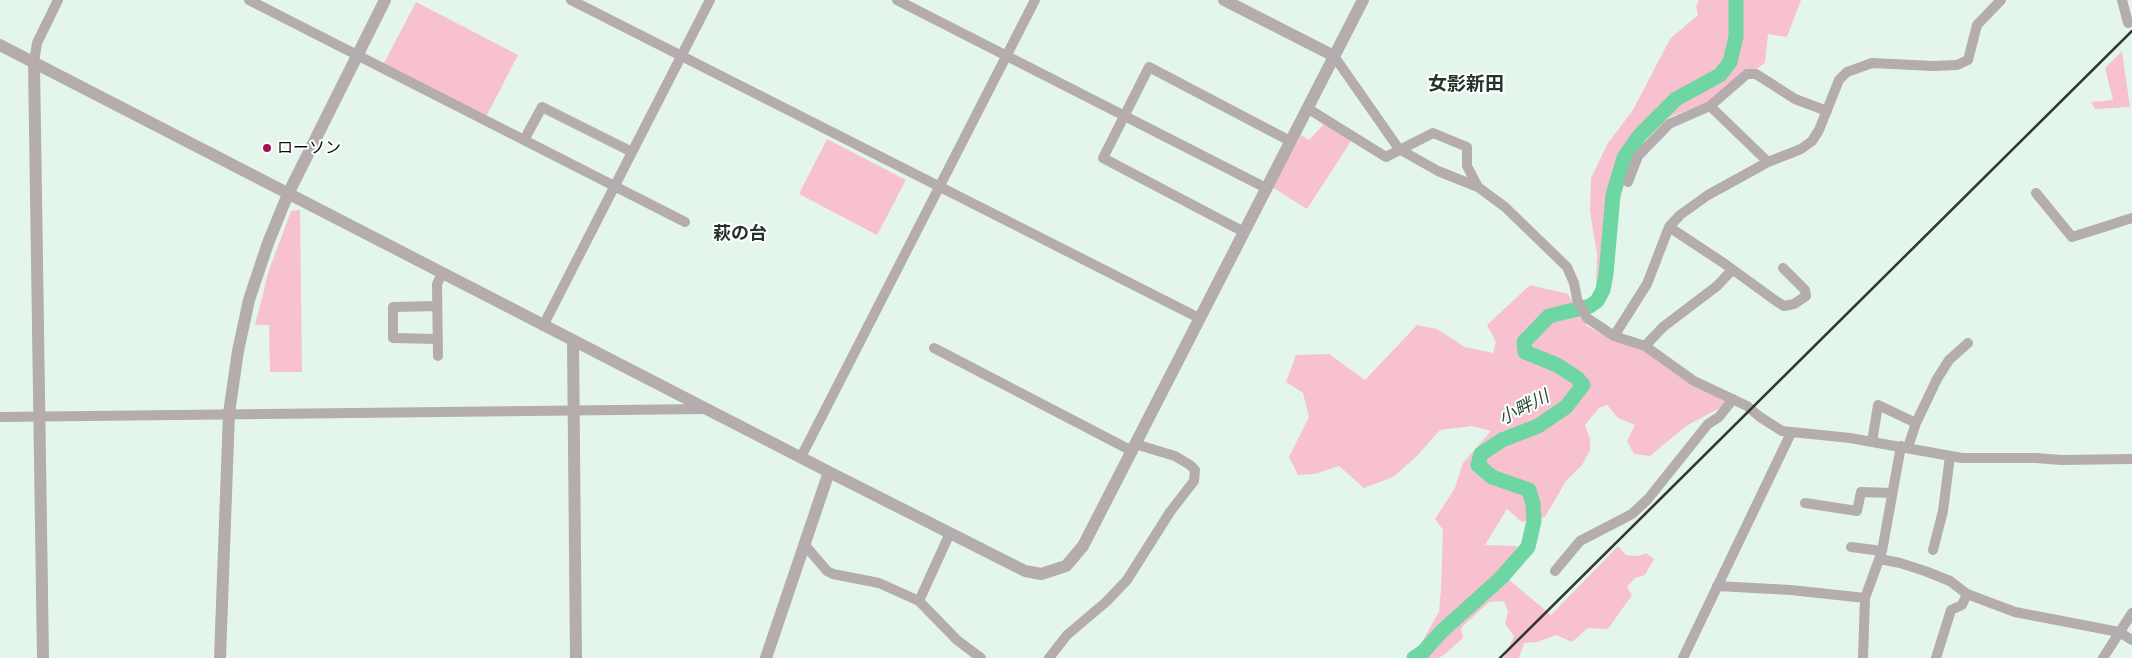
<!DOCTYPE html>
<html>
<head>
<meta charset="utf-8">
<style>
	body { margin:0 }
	canvas { display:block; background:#e4f6eb }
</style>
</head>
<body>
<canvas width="2132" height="658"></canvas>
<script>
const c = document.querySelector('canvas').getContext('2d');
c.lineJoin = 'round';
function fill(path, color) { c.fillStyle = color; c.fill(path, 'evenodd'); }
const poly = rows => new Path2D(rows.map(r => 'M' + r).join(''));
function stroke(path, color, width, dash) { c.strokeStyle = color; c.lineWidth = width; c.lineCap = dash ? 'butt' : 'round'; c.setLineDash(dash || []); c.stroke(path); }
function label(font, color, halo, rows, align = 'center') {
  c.font = font + ' "IBM Plex Serif","Noto Sans JP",serif'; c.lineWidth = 4; c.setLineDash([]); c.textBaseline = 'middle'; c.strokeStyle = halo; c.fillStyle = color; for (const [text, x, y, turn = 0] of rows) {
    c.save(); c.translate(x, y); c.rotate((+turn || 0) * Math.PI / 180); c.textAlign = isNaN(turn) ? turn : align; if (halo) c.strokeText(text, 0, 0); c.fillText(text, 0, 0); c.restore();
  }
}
fill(poly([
	[1699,0,1801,0,1787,37,1768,34,1765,63,1708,102,1665,119,1632,155,1607,225,1604,261,1596,289,1597,254,1590,211,1591,178,1608,143,1633,110,1670,39,1698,15,1696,6],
	[416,2,518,55,486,117,383,65],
	[2122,51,2130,107,2095,109,2091,102,2113,100,2105,68],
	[1324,124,1351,141,1307,209,1272,187,1301,135,1309,140],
	[827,139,906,180,877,235,799,194],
	[300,210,302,372,270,372,269,325,255,325,269,270,286,225,291,211],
	[1530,285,1568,294,1587,326,1613,340,1645,349,1726,401,1718,409,1686,426,1650,456,1634,454,1627,441,1635,425,1618,418,1607,405,1599,408,1585,425,1590,439,1590,450,1582,465,1566,481,1545,517,1522,522,1507,509,1485,545,1517,546,1508,579,1551,615,1618,546,1626,555,1639,556,1646,553,1654,559,1645,575,1635,578,1627,587,1632,595,1608,629,1588,628,1572,642,1556,635,1537,642,1524,643,1519,658,1504,658,1514,636,1505,624,1508,612,1504,601,1489,602,1461,628,1463,638,1444,655,1438,658,1424,658,1419,647,1439,612,1441,589,1443,530,1435,519,1455,488,1463,463,1491,431,1472,426,1440,430,1417,456,1393,477,1364,488,1339,466,1315,474,1298,475,1289,457,1309,417,1303,393,1286,382,1296,355,1329,354,1365,380,1417,325,1437,329,1465,347,1493,353,1496,342,1487,325]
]), '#f8c1cf');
stroke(poly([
	[1414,658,1423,652,1442,631,1501,578,1528,547,1534,521,1533,504,1529,490,1492,477,1478,465,1481,454,1502,440,1538,426,1566,407,1583,385,1577,378,1557,365,1525,352,1524,342,1549,316,1590,306,1597,301,1603,290,1606,274,1613,195,1624,158,1639,136,1676,99,1720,75,1730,62,1736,37,1736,0]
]), '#6ed6a2', 15);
stroke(poly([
	[249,0,685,222],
	[571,0,1199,318],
	[897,0,1266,188],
	[2122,0,2128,23],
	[1334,56,1399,149,1438,171,1478,187,1505,207,1567,267,1574,283,1577,299,1587,318,1614,336,1645,346,1694,381,1747,406,1760,417,1782,431,1850,438,1962,458,2036,458,2061,460,2132,459],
	[34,62,37,43,58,0],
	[1710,106,1768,162],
	[1307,108,1386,157,1433,133,1467,147,1467,166,1478,187],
	[524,140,542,107,632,152],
	[1628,182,1638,156,1669,124,1710,106,1747,74,1756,74,1795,99,1827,111],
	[2036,193,2072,237,2132,218],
	[1669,227,1725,264,1776,301,1784,306,1794,304,1806,296,1805,290,1783,268],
	[1244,232,1103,158,1149,67,1290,141],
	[437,306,393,307,393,338,437,339],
	[543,326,710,0],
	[1614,336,1647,284,1669,227,1680,215,1708,195,1768,162,1801,149,1812,141,1819,130,1839,80,1847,72,1872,63,1933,66,1957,65,1968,60,1977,25,2001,0],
	[1645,346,1663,327,1717,286,1732,270],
	[934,348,1132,451],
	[438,356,437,284,442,274],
	[0,417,706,409],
	[1872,442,1878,405,1916,423],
	[1908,447,1916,423,1937,379,1949,360,1968,343],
	[801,457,1035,0],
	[1805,503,1857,511,1861,492,1892,493],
	[804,544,827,571,833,574,879,583,919,601,957,640,981,658],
	[1851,547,1882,551,1901,446],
	[1933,550,1943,511,1950,456],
	[1880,559,1900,563,1925,571,1950,581,1967,594,2015,612,2119,632,2132,640],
	[1555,571,1580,541,1632,514,1648,499,1708,424,1719,417,1733,399],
	[1717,586,1791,590,1865,598,1863,658],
	[1865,598,1881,554],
	[919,601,950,533],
	[1049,658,1067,635,1106,602,1127,580,1170,512,1194,481,1195,470,1190,465,1175,456,1135,444],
	[1683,658,1791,433],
	[1936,658,1951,610,1962,605,1967,594],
	[2103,658,2132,613]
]), '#b5acae', 10);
stroke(poly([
	[1224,0,1334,56],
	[0,45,829,472,1025,571,1041,574,1066,566,1083,546,1363,0],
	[34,62,43,658],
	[573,341,576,658],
	[220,658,229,413,238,351,249,300,268,243,288,194,385,0],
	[766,658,829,472]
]), '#b5acae', 12);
stroke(poly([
	[1500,658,2132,31]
]), '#303834', 2.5);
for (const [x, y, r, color] of [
	[267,148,5,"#a41455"]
]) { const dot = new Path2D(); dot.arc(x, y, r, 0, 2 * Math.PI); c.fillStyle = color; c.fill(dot); stroke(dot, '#fff', 2); }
label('16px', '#0a100d', '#fff', [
	["ローソン",277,148]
], 'left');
label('bold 18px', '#25332b', '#fff', [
	["萩の台",740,234]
]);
label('italic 18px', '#25513b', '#fff', [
	["小畔川",1524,408,-27]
]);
label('bold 19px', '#25332b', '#fff', [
	["女影新田",1466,85]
]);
</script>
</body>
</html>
